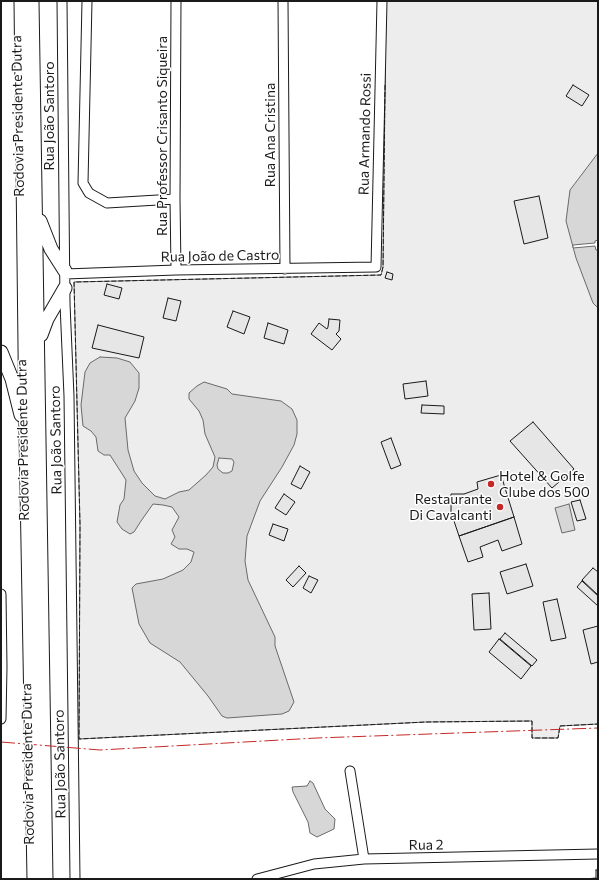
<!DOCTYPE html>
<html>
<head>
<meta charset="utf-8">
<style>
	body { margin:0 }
	#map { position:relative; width:599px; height:880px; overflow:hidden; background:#fff; font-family:Commissioner,sans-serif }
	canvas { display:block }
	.frame { position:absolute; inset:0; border:2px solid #1a1a1a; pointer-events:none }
</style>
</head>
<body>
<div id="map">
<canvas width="599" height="880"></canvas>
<div class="frame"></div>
</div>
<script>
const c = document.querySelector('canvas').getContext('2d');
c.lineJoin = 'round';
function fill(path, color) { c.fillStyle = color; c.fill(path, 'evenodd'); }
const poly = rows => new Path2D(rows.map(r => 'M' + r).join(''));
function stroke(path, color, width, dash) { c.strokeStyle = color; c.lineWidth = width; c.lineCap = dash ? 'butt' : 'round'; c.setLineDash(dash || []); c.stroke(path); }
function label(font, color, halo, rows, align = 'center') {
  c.font = font + ' Commissioner,sans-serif'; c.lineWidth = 3; c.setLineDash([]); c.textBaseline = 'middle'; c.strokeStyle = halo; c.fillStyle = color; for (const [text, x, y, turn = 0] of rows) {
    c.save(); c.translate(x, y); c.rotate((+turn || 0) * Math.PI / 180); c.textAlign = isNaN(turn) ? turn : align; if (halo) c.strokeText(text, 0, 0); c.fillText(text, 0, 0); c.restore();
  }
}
const built = poly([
	[386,1,598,1,598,724,560,726,558,738,532,738,532,721,426,722,79,739,80,525,74,282,381,275,383,267,386,1]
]);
fill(built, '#ededed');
stroke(built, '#6a6a6a', 1);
const water = poly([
	[598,153,598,308,593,303,576,258,566,221,570,190,598,153],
	[100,357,117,358,130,362,139,373,139,388,135,401,125,418,128,450,134,471,142,483,155,496,165,499,179,492,189,490,206,475,213,467,215,457,205,434,203,420,199,411,189,399,189,393,197,386,204,382,227,389,232,394,281,401,292,409,297,420,297,434,294,445,282,467,260,501,247,536,245,561,248,580,275,637,275,646,294,702,289,711,282,714,227,718,222,716,208,696,180,662,150,643,139,624,132,588,136,584,163,579,183,570,191,562,194,552,187,549,179,549,171,544,175,537,172,530,179,517,172,507,163,505,153,504,141,521,134,532,130,534,122,529,117,522,120,505,124,499,126,480,110,455,104,455,98,451,96,437,91,431,83,426,81,405,85,372,90,363,100,357],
	[219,458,232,459,234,462,232,471,228,473,223,473,218,469,217,465,219,458],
	[569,504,575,530,562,533,555,508,569,504],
	[310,781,313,783,325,809,335,819,334,829,317,837,310,833,308,822,293,792,292,787,307,786,310,781]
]);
fill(water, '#d7d7d7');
stroke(water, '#6a6a6a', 1);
const pier = poly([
	[598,240,598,250,596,250,595,246,573,248,573,245,595,243,595,241,598,240]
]);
fill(pier, '#fff');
stroke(pier, '#6a6a6a', 1);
const building = poly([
	[573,85,589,95,582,106,566,96,573,85],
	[539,196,548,238,524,244,514,201,539,196],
	[387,272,393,274,392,280,385,278,387,272],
	[107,284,122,288,119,299,104,295,107,284],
	[168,298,181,301,176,321,163,318,168,298],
	[233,311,250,317,244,334,227,327,233,311],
	[329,319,340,320,339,331,336,334,341,339,332,350,311,334,319,323,327,329,328,327,329,319],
	[268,323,288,330,284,344,264,338,268,323],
	[98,325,144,337,139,358,92,348,98,325],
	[426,381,428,396,405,399,403,384,426,381],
	[422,405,444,406,444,414,421,413,422,405],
	[533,422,574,469,552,488,510,441,533,422],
	[391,438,401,465,391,469,381,442,391,438],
	[300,466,310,472,301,489,291,484,300,466],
	[501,475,514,517,459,536,451,512,451,494,464,494,478,489,477,482,501,475],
	[284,494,295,502,286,515,275,508,284,494],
	[580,500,586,519,577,521,571,502,580,500],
	[514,517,522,544,502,551,498,540,480,547,483,557,468,562,459,536,514,517],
	[273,524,288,529,284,541,269,535,273,524],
	[526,564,533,586,507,594,500,572,526,564],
	[299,566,306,573,293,587,286,580,299,566],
	[593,568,598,572,598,595,582,580,593,568],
	[309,576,318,580,311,593,303,588,309,576],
	[582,581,598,596,598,606,577,587,582,581],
	[489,593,491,629,474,630,472,594,489,593],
	[557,599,566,638,551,641,543,602,557,599],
	[598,626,598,662,591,664,583,630,598,626],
	[505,633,537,660,532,666,500,639,505,633],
	[499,639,531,666,521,679,489,652,499,639],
	[596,870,598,870,598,879,585,879,596,878,596,870]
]);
fill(building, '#e6e6e6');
stroke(building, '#1a1a1a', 1);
const minor = poly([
	[62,1,65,304,69,396,75,879],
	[87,1,83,183,89,193,107,203,175,199],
	[283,1,285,269],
	[176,270,175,199,176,1],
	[65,274,176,270,376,267,382,1],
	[1,594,2,667,1,719],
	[350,771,364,859],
	[257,879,314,864,364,859,598,854]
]);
const highway = poly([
	[21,1,26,433,34,879],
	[32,1,46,879],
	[40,221,51,249,65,271],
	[41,335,47,319,65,288],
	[1,352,12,379,21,415]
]);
stroke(minor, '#1a1a1a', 11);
stroke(highway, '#1a1a1a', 15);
stroke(minor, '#fff', 9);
stroke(highway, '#fff', 13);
stroke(poly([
	[385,85,383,267,381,275,74,282,80,525,79,739,426,722,532,721,532,738,558,738,560,726,598,724]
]), '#1a1a1a', 1, [5, 2]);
stroke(poly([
	[1,742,100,750,317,738,598,728]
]), '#c62828', 1, [14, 3, 2, 3]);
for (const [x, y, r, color] of [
	[491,484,4,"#c62828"],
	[500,507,4,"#c62828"]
]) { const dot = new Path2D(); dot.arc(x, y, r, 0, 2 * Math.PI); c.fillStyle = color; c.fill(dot); stroke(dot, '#fff', 1.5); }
label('14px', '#1a1a1a', '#fff', [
	["Rodovia Presidente Dutra",18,116,-91],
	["Rua João Santoro",49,116,-90],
	["Rua Armando Rossi",365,134,-89],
	["Rua Ana Cristina",270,135,-90],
	["Rua Professor Crisanto Siqueira",162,136,-90],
	["Rua João de Castro",220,256,-1],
	["Rodovia Presidente Dutra",23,440,-91],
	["Rua João Santoro",56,440,-91],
	["Rodovia Presidente Dutra",28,764,-91],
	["Rua João Santoro",60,764,-91],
	["Rua 2",426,845,-1]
]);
label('14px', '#1a1a1a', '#fff', [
	["Hotel & Golfe",499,476],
	["Clube dos 500",499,492],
	["Restaurante",492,499,"right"],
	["Di Cavalcanti",492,515,"right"]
], 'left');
</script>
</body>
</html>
